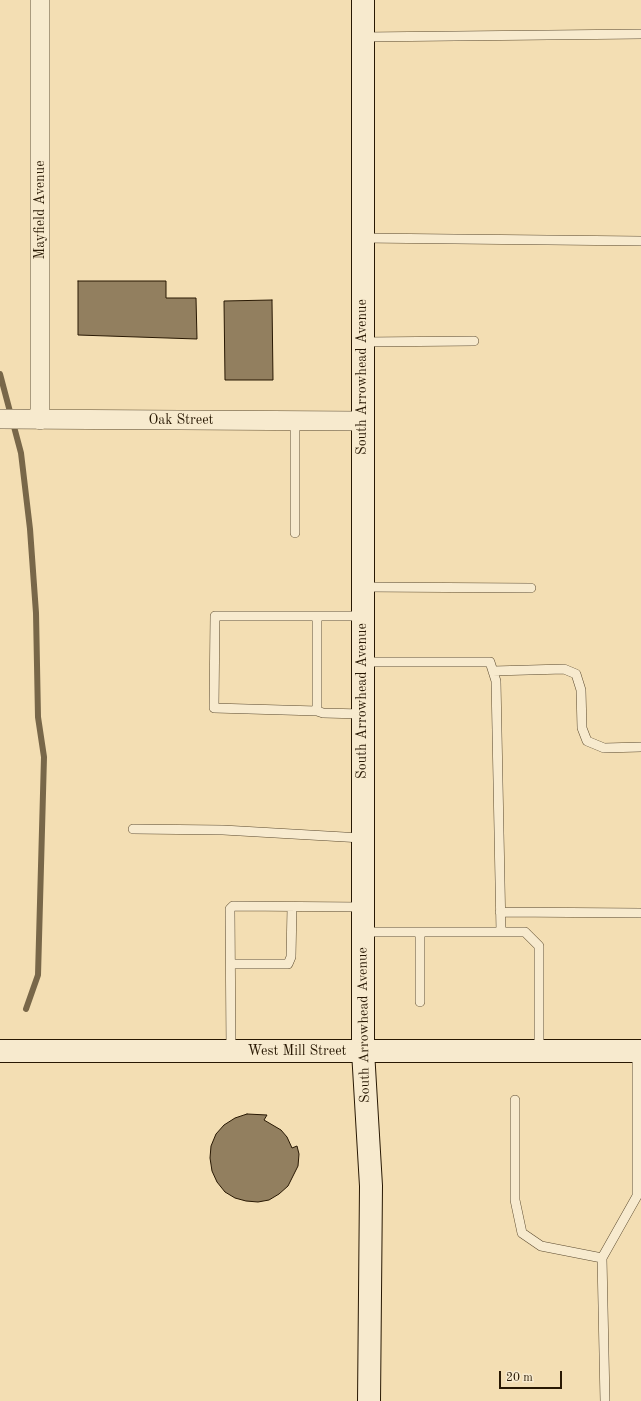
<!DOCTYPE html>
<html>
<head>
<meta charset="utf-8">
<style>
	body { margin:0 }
	#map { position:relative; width:641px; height:1401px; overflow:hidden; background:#f3deb3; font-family:"Old Standard TT",serif }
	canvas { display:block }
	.scale { position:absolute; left:499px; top:1371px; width:63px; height:18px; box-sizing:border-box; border:2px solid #281803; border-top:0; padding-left:5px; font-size:12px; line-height:14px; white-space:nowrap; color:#281803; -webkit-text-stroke:3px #f7eace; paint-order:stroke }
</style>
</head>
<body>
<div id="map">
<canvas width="641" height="1401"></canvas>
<div class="scale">20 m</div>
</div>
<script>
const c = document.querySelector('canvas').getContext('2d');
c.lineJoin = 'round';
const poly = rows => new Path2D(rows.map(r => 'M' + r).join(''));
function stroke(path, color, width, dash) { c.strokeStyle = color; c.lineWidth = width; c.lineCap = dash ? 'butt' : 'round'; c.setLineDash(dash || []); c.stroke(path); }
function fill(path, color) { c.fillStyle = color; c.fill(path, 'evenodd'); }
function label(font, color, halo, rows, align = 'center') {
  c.font = font + ' "Old Standard TT",serif'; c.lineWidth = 3; c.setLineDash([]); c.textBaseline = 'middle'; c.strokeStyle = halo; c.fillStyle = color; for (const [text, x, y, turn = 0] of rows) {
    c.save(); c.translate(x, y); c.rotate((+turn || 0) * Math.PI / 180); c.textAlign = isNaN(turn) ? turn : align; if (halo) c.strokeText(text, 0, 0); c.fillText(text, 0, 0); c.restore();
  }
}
stroke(poly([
	[0,374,21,453,30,529,36,613,38,717,44,757,38,975,26,1009]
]), '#786749', 6);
const building = poly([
	[78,281,166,281,166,298,196,298,197,339,78,335,78,281],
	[272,300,273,380,225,380,224,301,272,300],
	[247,1114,267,1115,264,1120,281,1130,287,1137,292,1148,297,1146,299,1154,298,1166,288,1186,279,1194,269,1200,258,1202,246,1201,235,1198,225,1192,217,1182,212,1171,210,1158,211,1146,216,1134,224,1125,235,1118,247,1114]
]);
fill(building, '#927f5f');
stroke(building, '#281803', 1);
const lane = poly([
	[363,37,641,34],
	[362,238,641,241],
	[362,342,474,341],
	[295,533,295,421],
	[362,587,531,588],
	[317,616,317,711,214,708,215,616,362,616],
	[362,662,490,662,496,681,501,932,362,932],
	[493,671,564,669,576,674,581,690,582,728,587,741,604,748,641,747],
	[317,711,323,713,362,714],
	[133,829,223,830,362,838],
	[500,912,641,913],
	[420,932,420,1002],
	[501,932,525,932,539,946,539,1051],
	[231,964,288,964,291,957,292,907],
	[231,1051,230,909,233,906,363,907],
	[515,1100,515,1200,522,1233,541,1246,602,1258],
	[605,1401,602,1258,637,1196,637,1051]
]);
const street = poly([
	[0,419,362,421],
	[40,420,40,0]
]);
const secondary = poly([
	[363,0,363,1051,371,1186,369,1401],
	[0,1051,641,1051]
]);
stroke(lane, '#5b4a2f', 10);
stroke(street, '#5b4a2f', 20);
stroke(secondary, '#281803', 24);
stroke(lane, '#f7eace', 9);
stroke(street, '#f7eace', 19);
stroke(secondary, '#f7eace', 22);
label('14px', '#281803', '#f7eace', [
	["Mayfield Avenue",40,210,-90],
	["South Arrowhead Avenue",362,377,-90],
	["Oak Street",181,420],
	["South Arrowhead Avenue",362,701,-90],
	["South Arrowhead Avenue",364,1025,-91],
	["West Mill Street",297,1051]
]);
</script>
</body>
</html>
